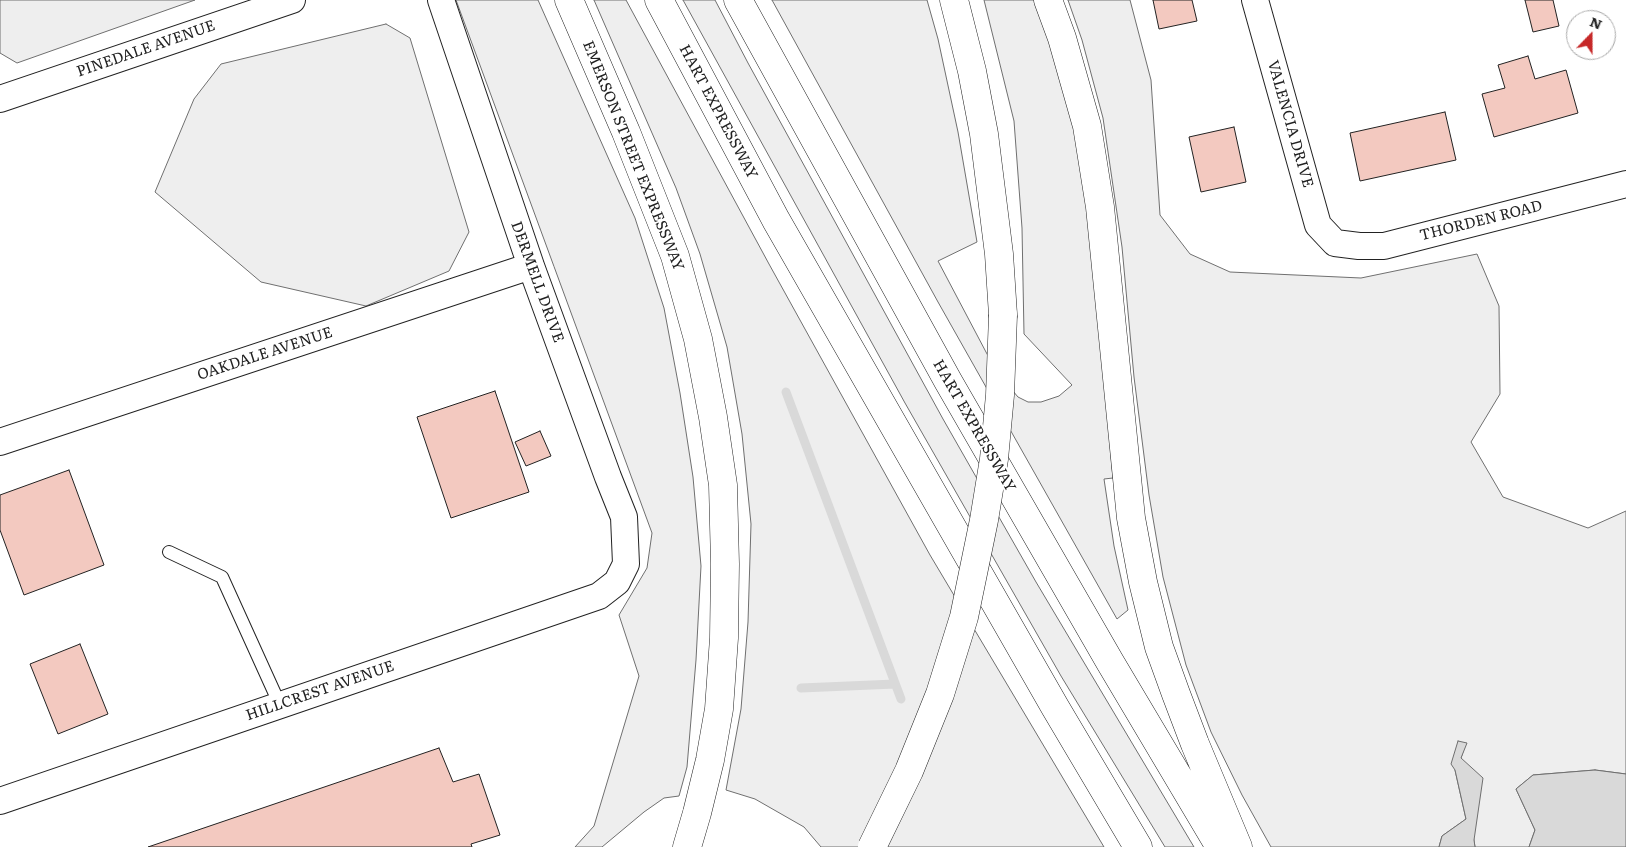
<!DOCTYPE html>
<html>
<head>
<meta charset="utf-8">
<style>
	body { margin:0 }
	#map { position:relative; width:1626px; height:847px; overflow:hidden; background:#fff; font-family:Literata,serif }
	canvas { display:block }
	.north { position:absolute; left:1566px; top:10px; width:50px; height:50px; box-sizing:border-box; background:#fff; border:1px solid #a7a7a7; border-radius:50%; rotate:22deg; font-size:14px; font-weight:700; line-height:20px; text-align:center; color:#222 }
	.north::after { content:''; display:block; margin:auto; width:18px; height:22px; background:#c62828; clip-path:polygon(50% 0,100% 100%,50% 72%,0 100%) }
</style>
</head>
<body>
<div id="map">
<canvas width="1626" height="847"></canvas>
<div class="north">N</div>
</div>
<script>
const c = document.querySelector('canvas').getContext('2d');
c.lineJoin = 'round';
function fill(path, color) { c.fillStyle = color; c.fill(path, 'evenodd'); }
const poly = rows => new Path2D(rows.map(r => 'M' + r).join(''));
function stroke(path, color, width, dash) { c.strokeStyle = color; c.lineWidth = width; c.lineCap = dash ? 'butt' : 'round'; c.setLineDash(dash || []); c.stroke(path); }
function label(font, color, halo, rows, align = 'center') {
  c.font = font + ' Literata,serif'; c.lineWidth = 4; c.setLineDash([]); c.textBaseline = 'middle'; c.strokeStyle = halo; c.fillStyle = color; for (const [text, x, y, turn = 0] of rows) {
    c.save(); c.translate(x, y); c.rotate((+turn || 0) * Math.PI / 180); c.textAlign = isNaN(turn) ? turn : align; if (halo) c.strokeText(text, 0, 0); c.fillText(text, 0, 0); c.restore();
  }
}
const green = poly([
	[0,0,195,0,17,63,0,53,0,0],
	[456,0,538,0,635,218,664,308,680,393,693,477,701,566,696,660,687,767,679,796,664,798,644,812,602,847,575,847,594,826,639,676,619,615,647,568,652,533,456,0],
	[594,0,626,0,769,264,930,555,1104,847,821,847,804,827,755,799,726,790,741,709,748,622,751,524,742,434,727,347,700,254,676,188,594,0],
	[683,0,715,0,748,63,943,419,1036,582,1194,847,1165,847,1061,676,905,403,683,0],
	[772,0,927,0,938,39,958,132,977,242,938,261,996,371,1018,397,1028,402,1041,402,1059,396,1072,385,1024,334,1022,228,1014,121,984,0,1037,0,1062,75,1084,170,1099,318,1113,478,1104,479,1114,546,1128,610,1117,619,938,302,772,0],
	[1068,0,1130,0,1151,80,1160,215,1190,254,1230,272,1361,278,1477,254,1499,306,1500,394,1471,442,1503,497,1588,528,1626,511,1626,774,1595,770,1533,775,1516,789,1535,830,1529,847,1475,847,1461,758,1466,743,1455,770,1466,819,1442,836,1439,847,1271,847,1242,795,1211,732,1186,665,1163,577,1149,495,1134,377,1122,247,1103,118,1082,40,1068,0],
	[386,24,410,38,469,232,449,271,366,306,261,282,155,192,194,99,221,64,386,24]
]);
fill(green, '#eee');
stroke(green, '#6f6f6f', 1);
const water = poly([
	[1458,741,1467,743,1461,758,1483,778,1474,840,1475,847,1439,847,1442,836,1466,819,1455,770,1451,764,1458,741],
	[1595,770,1626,774,1626,847,1529,847,1535,830,1516,789,1533,775,1595,770]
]);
fill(water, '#d9d9d9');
stroke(water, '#6f6f6f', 1);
stroke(poly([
	[786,392,901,699],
	[801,688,895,684]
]), '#d9d9d9', 9);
const building = poly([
	[1153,0,1192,0,1197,21,1159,29,1153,0],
	[1525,0,1553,0,1559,26,1533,32,1525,0],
	[1528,56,1535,79,1566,70,1578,113,1494,137,1482,94,1505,88,1498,65,1528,56],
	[1445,112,1456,160,1360,181,1350,133,1445,112],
	[1234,127,1246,182,1201,192,1189,137,1234,127],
	[495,391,529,492,451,518,417,417,495,391],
	[540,431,551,456,526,466,515,442,540,431],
	[69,470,104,565,24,595,0,530,0,495,69,470],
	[80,644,108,714,58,734,30,664,80,644],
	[439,748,453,782,479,774,500,835,471,844,472,847,148,847,439,748]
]);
fill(building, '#f3c9c0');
stroke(building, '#222', 1);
const service = poly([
	[169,552,222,577,280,705]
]);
const minor = poly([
	[1255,0,1318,225,1335,243,1359,246,1384,246,1626,184],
	[0,99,292,0],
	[0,442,531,266],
	[0,801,599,596,617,582,626,564,624,517,608,477,531,266,441,0]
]);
const motorway = poly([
	[569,0,626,132,675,256,698,339,713,417,723,485,725,564,724,638,719,709,710,760,697,813,687,847],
	[659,0,776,220,1055,707,1138,847],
	[738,0,948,381,1110,662,1220,847],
	[954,0,972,71,984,134,999,254,1003,315],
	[1048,0,1062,38,1087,126,1100,207,1131,518,1143,582,1159,647,1176,694,1195,744,1238,847]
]);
stroke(service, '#222', 14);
stroke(minor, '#222', 28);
stroke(motorway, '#222', 29);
stroke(service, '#fff', 12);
stroke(minor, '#fff', 26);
stroke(motorway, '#fff', 28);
const motorwayBridge = poly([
	[872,847,909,771,940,694,964,617,984,520,994,459,1000,395,1003,315]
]);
stroke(motorwayBridge, '#222', 29, []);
stroke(motorwayBridge, '#fff', 28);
label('15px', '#222', '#fff', [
	["PINEDALE AVENUE",146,49,-19],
	["HART EXPRESSWAY",718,112,62],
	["VALENCIA DRIVE",1290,124,74],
	["EMERSON STREET EXPRESSWAY",633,156,68],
	["THORDEN ROAD",1481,221,-14],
	["DERMELL DRIVE",537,282,70],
	["OAKDALE AVENUE",265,354,-18],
	["HART EXPRESSWAY",974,426,60],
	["HILLCREST AVENUE",320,691,-19]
]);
</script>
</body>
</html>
